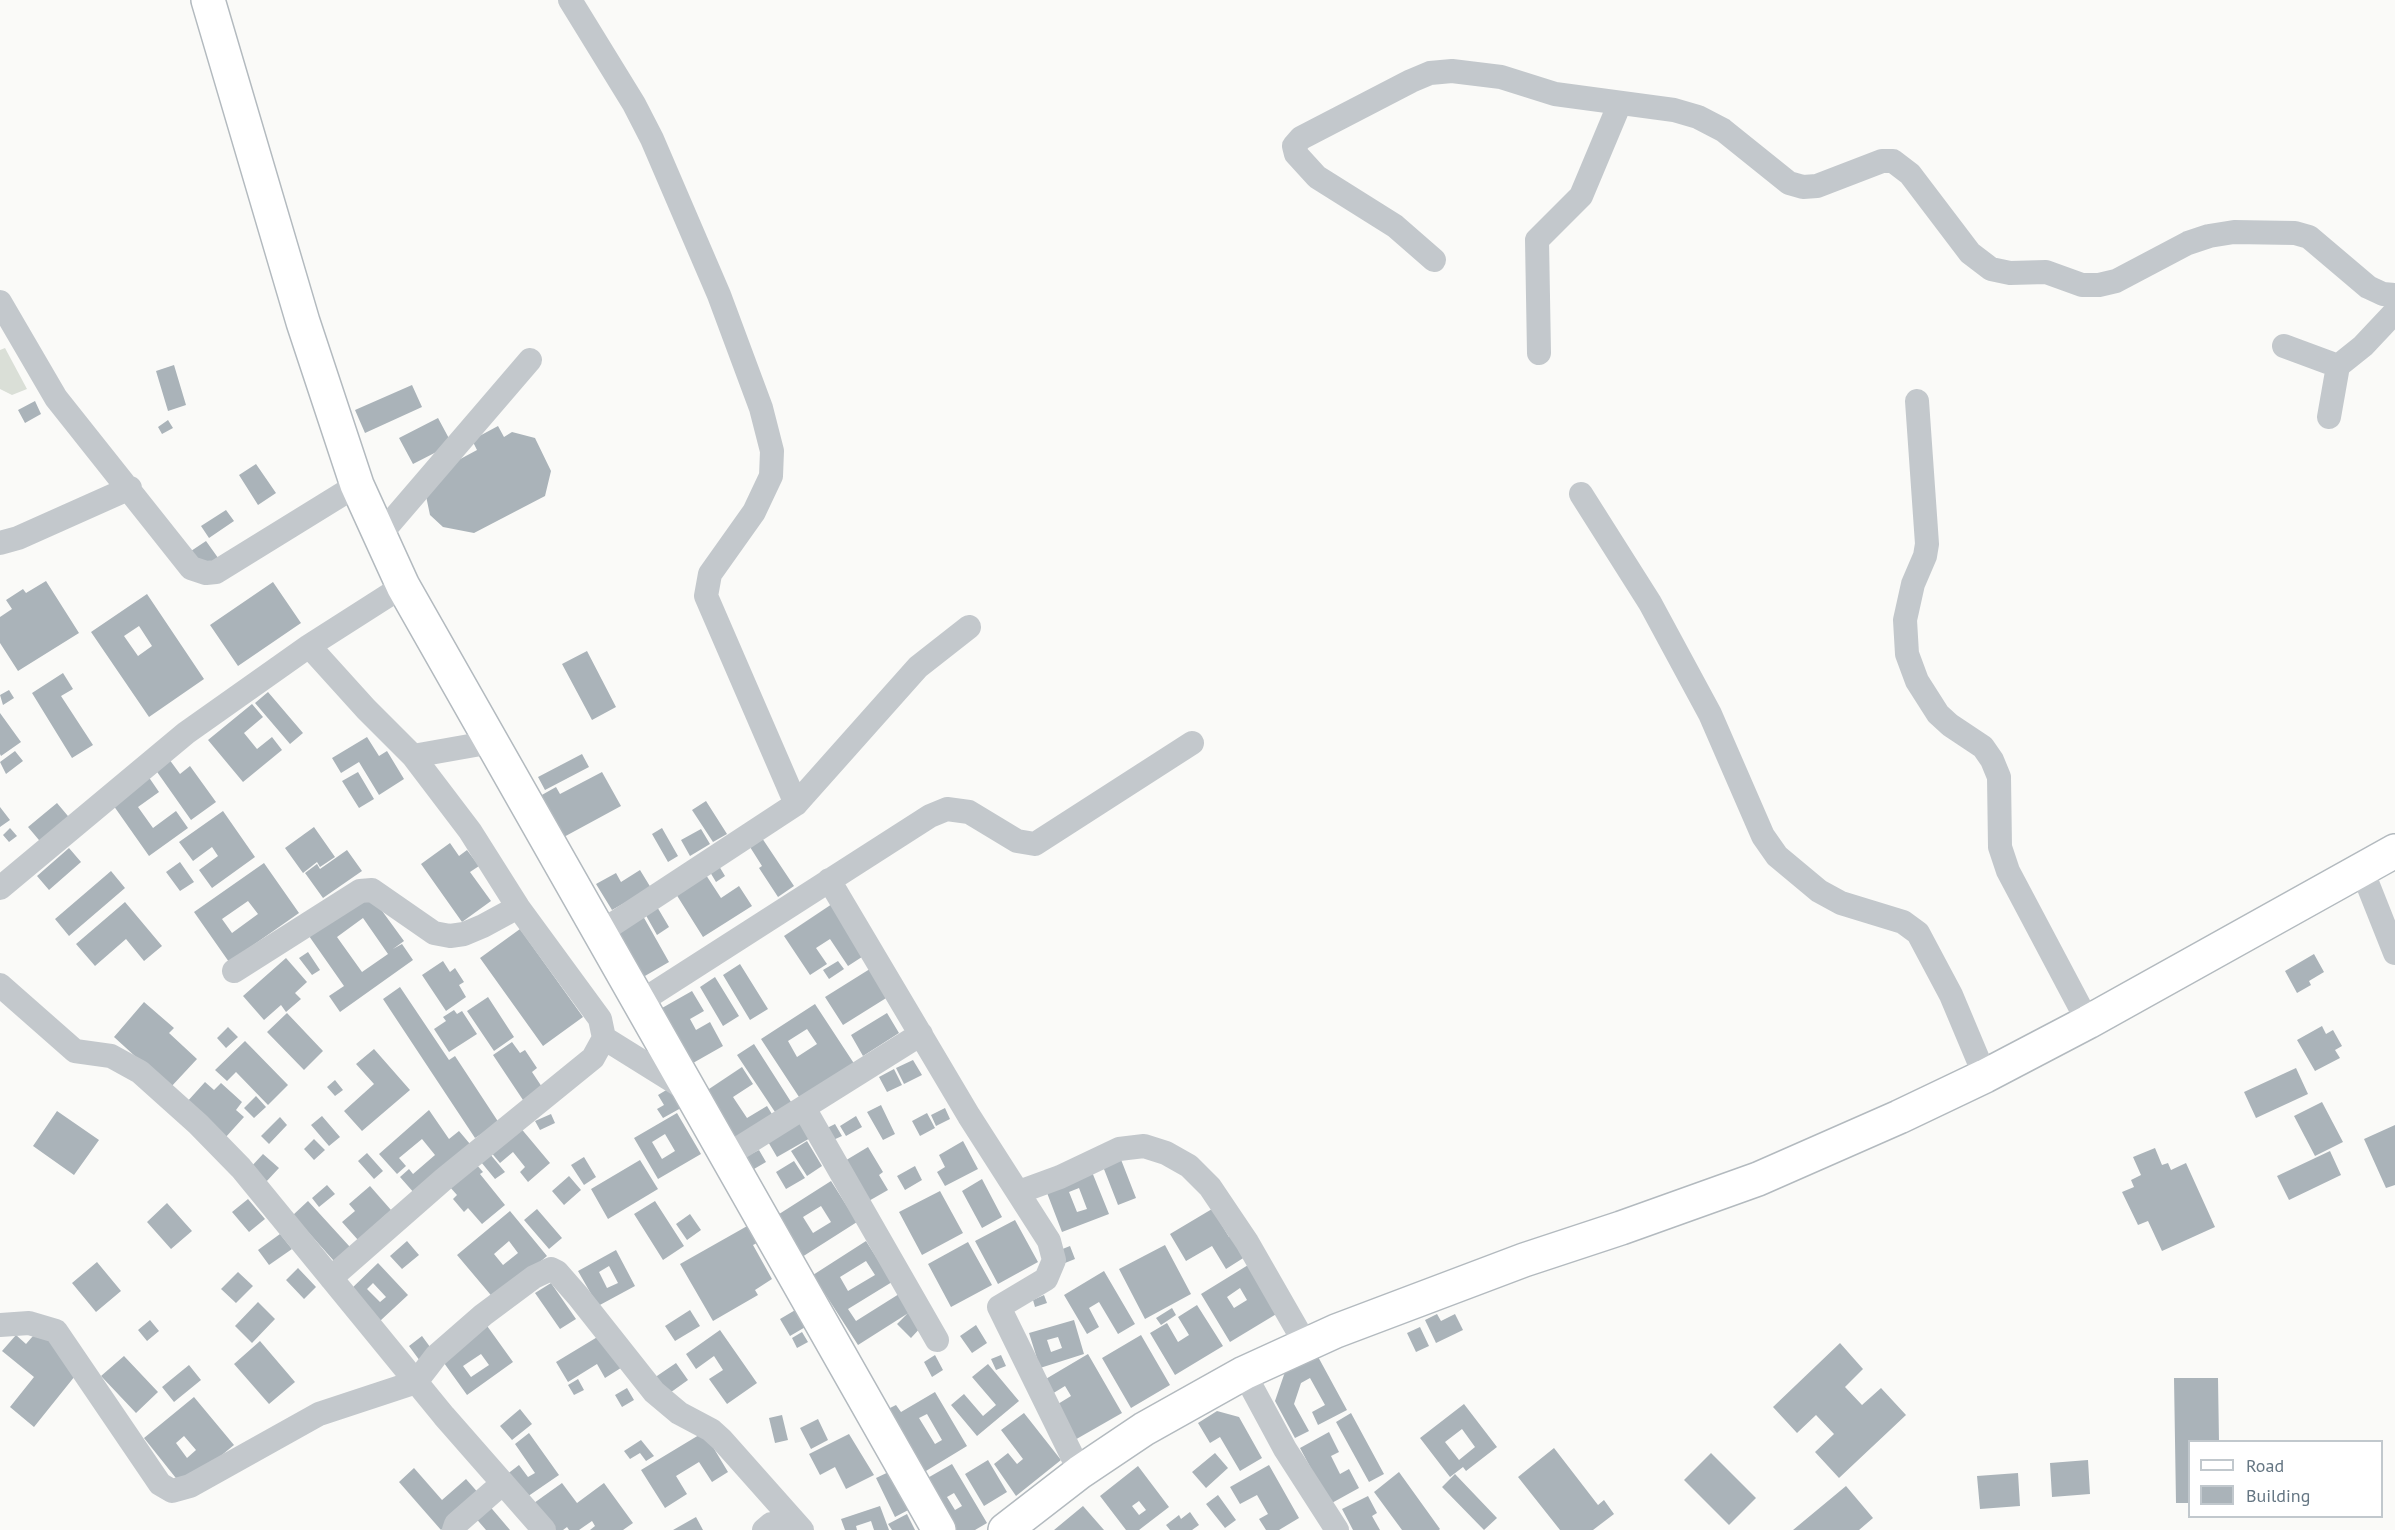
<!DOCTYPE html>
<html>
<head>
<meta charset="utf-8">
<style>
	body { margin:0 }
	#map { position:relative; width:2395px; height:1530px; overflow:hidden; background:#fafaf8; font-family:"PT Sans",sans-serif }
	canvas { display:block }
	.legend { position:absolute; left:2188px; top:1440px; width:195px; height:78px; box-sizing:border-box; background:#fff; border:2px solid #c1c8cd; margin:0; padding:8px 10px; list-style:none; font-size:18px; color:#657683 }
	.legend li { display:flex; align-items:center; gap:12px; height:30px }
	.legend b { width:30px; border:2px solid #c1c8cd }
</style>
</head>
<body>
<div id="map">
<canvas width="2395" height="1530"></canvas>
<ul class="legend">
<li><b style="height:8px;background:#fff"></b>Road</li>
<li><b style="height:16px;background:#aab3b9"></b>Building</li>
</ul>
</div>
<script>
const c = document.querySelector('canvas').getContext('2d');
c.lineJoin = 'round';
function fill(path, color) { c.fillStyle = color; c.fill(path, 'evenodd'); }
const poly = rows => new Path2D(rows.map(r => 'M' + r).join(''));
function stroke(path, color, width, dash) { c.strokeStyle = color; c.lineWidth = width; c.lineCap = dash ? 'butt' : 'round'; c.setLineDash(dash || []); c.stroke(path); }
fill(poly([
	[5,348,27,389,12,395,0,389,0,350]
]), '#dadfd7');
fill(poly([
	[174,365,186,405,168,411,156,371],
	[412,385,422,407,365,433,355,410],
	[35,401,41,414,25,423,18,410],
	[438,418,452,444,413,464,399,438],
	[168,420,173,428,162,434,158,427],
	[498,426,504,437,512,432,535,438,551,471,545,496,474,533,443,527,430,515,426,496,440,470,477,450,472,440],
	[256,464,276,493,258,505,239,475],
	[226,510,234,521,209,538,201,526],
	[206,541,221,562,206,573,191,551],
	[46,581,79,633,18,671,0,643,0,617,12,609,6,600,23,589,26,593],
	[273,582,301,623,238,666,210,625],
	[147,594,204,679,149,717,91,632],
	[139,626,152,646,138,656,124,636],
	[587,651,616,707,592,720,562,664],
	[63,673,73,689,61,696,93,745,72,758,32,693],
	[9,690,14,698,3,705,0,695],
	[268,692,303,733,290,744,255,703],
	[252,704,263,717,244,733,257,749,272,737,282,750,243,782,208,740],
	[0,713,21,742,1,756,0,754],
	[367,737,379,756,387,751,404,779,379,795,359,762,341,773,332,758],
	[15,751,23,761,6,774,0,762],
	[582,754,589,767,545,790,538,777],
	[169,759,180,774,190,766,216,802,191,820,155,769],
	[358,772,374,799,359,808,342,781],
	[602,772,621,806,562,838,540,796,556,787,560,794],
	[148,776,159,792,138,807,153,828,176,811,188,828,149,856,111,802],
	[706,801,727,834,713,842,692,810],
	[57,803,73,822,44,846,28,827],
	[0,807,10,820,0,827],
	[223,811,255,857,212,888,199,870,218,856,212,847,193,861,179,842],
	[314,827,335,857,320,867,317,862,303,873,285,848],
	[10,828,17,836,9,842,3,835],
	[662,828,678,856,668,862,652,834],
	[701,829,710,844,690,856,681,840],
	[762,838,794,886,778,897,759,868,762,866,750,847],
	[450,843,459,856,467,850,479,866,470,872,491,901,462,922,421,864],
	[69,848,81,862,49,890,37,876],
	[347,850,362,871,323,898,305,873,317,864,320,869],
	[180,862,194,882,180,891,166,872],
	[264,863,299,913,229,962,194,912],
	[248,901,258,914,232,933,222,919],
	[719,866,725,876,716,882,710,872],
	[640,870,651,888,612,910,596,884,616,873,621,882],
	[111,871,125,888,69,936,55,919],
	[706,875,721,898,739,886,752,906,703,937,676,894],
	[369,893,404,941,393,949,402,944,413,960,340,1012,329,996,344,986,309,936],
	[363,918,388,954,362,972,337,937],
	[125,902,162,946,144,961,126,939,95,966,76,944],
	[832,904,865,955,848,966,830,939,816,948,827,964,810,975,784,936],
	[656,905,669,927,657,935,644,912],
	[643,916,669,962,638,980,612,933],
	[520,929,583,1017,543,1046,480,958],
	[308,952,320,970,312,975,299,958],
	[2314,954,2324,972,2309,981,2311,985,2297,993,2285,971],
	[286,958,307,982,295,993,301,999,286,1012,281,1005,264,1020,243,996],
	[443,961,450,972,455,968,464,982,459,985,466,997,446,1011,422,975],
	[838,961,844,969,829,979,823,970],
	[740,964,768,1009,750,1020,723,975],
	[873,967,891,995,843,1025,825,997],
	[715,977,739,1016,723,1026,700,987],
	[400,987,449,1060,455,1056,499,1123,475,1138,383,999],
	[692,991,704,1011,690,1019,696,1030,710,1022,723,1046,686,1067,655,1012],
	[488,997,514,1037,494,1051,467,1011],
	[144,1002,174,1028,169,1033,197,1059,170,1088,114,1037],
	[815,1004,855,1065,801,1100,761,1039],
	[807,1029,817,1044,797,1057,788,1041],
	[454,1010,457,1014,462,1011,477,1034,449,1052,434,1029,446,1021,443,1017],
	[287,1013,323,1051,304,1070,267,1032],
	[887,1013,899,1033,863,1056,851,1035],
	[2322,1026,2326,1034,2333,1030,2342,1046,2335,1050,2340,1058,2315,1071,2297,1040],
	[228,1027,238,1037,226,1048,217,1038],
	[245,1041,288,1085,268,1105,236,1072,227,1081,215,1070],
	[512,1042,520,1053,525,1050,537,1068,532,1072,544,1090,525,1103,493,1055],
	[754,1044,793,1105,777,1115,737,1055],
	[374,1049,410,1090,362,1131,344,1111,374,1084,356,1064],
	[913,1060,922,1075,904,1084,896,1068],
	[742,1067,753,1084,733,1097,747,1118,767,1106,775,1119,736,1144,703,1093],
	[2296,1068,2308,1094,2256,1118,2244,1092],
	[894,1069,902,1085,887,1092,879,1077],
	[335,1080,343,1090,335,1096,327,1087],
	[205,1082,214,1090,221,1083,242,1102,236,1110,244,1117,225,1138,186,1103],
	[668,1089,681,1108,663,1118,657,1109,664,1105,658,1095],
	[256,1096,266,1107,254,1118,244,1108],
	[2322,1102,2343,1142,2315,1156,2294,1116],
	[881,1105,895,1134,883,1140,867,1112],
	[945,1108,950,1119,936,1126,931,1115],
	[429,1110,449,1139,459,1131,470,1144,415,1194,400,1177,409,1169,413,1174,435,1155,422,1139,399,1158,406,1166,397,1174,379,1154],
	[57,1111,99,1140,74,1175,33,1146],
	[677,1113,701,1154,658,1179,634,1138],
	[665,1134,675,1151,662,1159,652,1142],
	[927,1113,935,1128,920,1136,912,1121],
	[551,1114,555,1123,540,1130,535,1121],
	[322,1116,340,1137,329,1146,311,1125],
	[856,1116,862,1127,846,1136,840,1126],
	[280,1117,287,1125,269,1144,261,1136],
	[802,1120,812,1137,777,1157,767,1140],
	[835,1124,842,1136,831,1141,825,1129],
	[2395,1125,2395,1185,2386,1188,2364,1139],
	[519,1126,550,1163,528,1182,520,1172,525,1167,513,1152,500,1163,489,1150],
	[314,1139,325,1150,314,1160,304,1149],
	[807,1141,822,1166,807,1176,791,1151],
	[963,1141,978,1169,945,1186,937,1172,945,1167,939,1155],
	[868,1147,883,1172,879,1175,888,1190,867,1202,843,1162],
	[2155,1148,2162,1165,2168,1163,2171,1170,2186,1163,2215,1227,2162,1251,2148,1221,2138,1225,2122,1192,2134,1187,2131,1180,2141,1175,2133,1157],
	[759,1150,766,1162,754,1169,747,1156],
	[2330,1151,2341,1175,2289,1200,2277,1176],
	[367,1153,383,1171,374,1179,358,1161],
	[263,1154,279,1168,265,1183,249,1169],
	[490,1154,505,1172,495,1179,481,1162],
	[584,1157,596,1177,584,1185,571,1165],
	[1120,1157,1136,1198,1118,1205,1102,1164],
	[640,1160,658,1189,608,1219,591,1189],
	[794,1161,805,1178,786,1189,776,1172],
	[476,1164,483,1172,480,1174,505,1205,482,1224,468,1208,464,1212,453,1199,457,1195,449,1186],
	[915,1166,922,1180,905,1190,897,1176],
	[1090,1167,1109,1214,1062,1232,1044,1185],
	[1079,1188,1087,1209,1077,1212,1069,1192],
	[569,1176,581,1190,564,1205,552,1191],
	[982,1179,1002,1217,982,1228,962,1191],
	[831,1181,857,1222,802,1257,776,1216],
	[821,1206,831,1222,813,1233,803,1217],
	[327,1185,335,1194,319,1207,312,1198],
	[370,1186,391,1210,358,1240,342,1222,355,1211,349,1204],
	[940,1191,963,1233,922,1255,899,1212],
	[248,1199,265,1219,249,1232,232,1212],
	[308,1201,350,1247,334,1261,293,1215],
	[655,1201,684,1246,663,1260,634,1214],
	[167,1203,192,1231,171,1249,147,1222],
	[537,1209,562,1238,549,1249,524,1220],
	[1212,1209,1229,1237,1235,1233,1248,1255,1226,1269,1212,1246,1186,1261,1170,1234],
	[510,1211,547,1256,495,1300,457,1255],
	[509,1241,518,1253,503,1265,494,1254],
	[690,1214,701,1230,687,1240,676,1224],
	[1015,1220,1038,1262,998,1284,975,1241],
	[749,1225,759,1242,753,1245,772,1279,755,1290,758,1295,713,1321,680,1264],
	[280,1234,292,1249,269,1265,258,1250],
	[407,1241,419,1255,402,1269,390,1256],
	[866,1241,892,1282,848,1309,856,1321,899,1294,910,1312,858,1345,813,1275],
	[866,1261,875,1275,848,1291,840,1277],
	[968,1242,992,1285,951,1307,928,1264],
	[1165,1245,1191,1294,1145,1319,1119,1269],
	[1070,1246,1075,1259,1065,1263,1060,1250],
	[616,1250,635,1286,598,1306,578,1271],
	[609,1266,618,1283,607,1288,599,1272],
	[97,1262,121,1291,96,1312,72,1283],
	[1253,1262,1283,1310,1230,1342,1201,1294],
	[1240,1288,1247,1300,1234,1308,1227,1297],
	[378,1263,408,1295,380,1321,350,1290],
	[373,1283,386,1297,380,1302,367,1289],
	[298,1268,316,1287,304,1299,286,1280],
	[1104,1271,1135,1324,1118,1334,1099,1302,1089,1308,1099,1327,1087,1334,1064,1295],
	[238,1272,253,1286,236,1303,221,1289],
	[551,1283,576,1319,560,1329,535,1293],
	[1044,1295,1047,1303,1035,1307,1033,1300],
	[258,1302,275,1319,252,1343,235,1326],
	[1197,1305,1223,1346,1175,1375,1150,1333,1167,1323,1178,1342,1189,1335,1178,1317],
	[1172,1308,1176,1315,1161,1325,1156,1318],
	[797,1309,807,1326,790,1336,780,1319],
	[690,1310,700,1326,675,1341,665,1326],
	[908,1313,922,1326,911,1338,897,1324],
	[1437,1314,1441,1321,1455,1314,1463,1330,1436,1343,1425,1320],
	[150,1320,159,1331,147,1341,138,1330],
	[1074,1320,1084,1354,1040,1368,1029,1333],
	[1058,1337,1062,1348,1051,1352,1047,1340],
	[485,1323,513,1362,467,1395,439,1356],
	[481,1354,489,1365,471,1377,463,1366],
	[976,1325,987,1343,972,1353,960,1336],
	[1420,1327,1429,1346,1416,1352,1407,1333],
	[39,1329,79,1371,34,1427,10,1407,34,1377,2,1351,16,1335,26,1344],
	[720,1330,757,1383,727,1404,709,1379,723,1370,714,1356,696,1369,686,1354],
	[802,1332,808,1342,797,1348,792,1338],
	[604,1333,624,1366,605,1378,597,1364,568,1382,556,1362],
	[1141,1335,1170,1385,1131,1408,1102,1358],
	[422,1336,433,1351,420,1361,409,1346],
	[260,1341,295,1382,269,1404,234,1364],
	[1840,1343,1863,1369,1845,1387,1862,1405,1881,1388,1906,1415,1839,1478,1815,1452,1834,1434,1816,1415,1797,1433,1773,1407],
	[1316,1353,1347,1410,1318,1425,1312,1412,1325,1405,1310,1378,1301,1383,1294,1404,1309,1431,1295,1438,1275,1401,1286,1369],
	[1088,1354,1122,1413,1073,1441,1053,1407,1071,1396,1065,1386,1047,1397,1039,1383],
	[935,1355,943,1370,932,1377,924,1362],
	[1001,1355,1006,1366,996,1370,991,1359],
	[124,1356,158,1392,136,1413,101,1376],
	[676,1363,688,1380,667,1395,654,1378],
	[988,1364,1019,1401,977,1436,951,1405,964,1394,983,1416,996,1405,972,1377],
	[189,1365,201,1380,174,1402,162,1387],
	[2174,1378,2218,1378,2219,1442,2190,1442,2190,1503,2176,1503],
	[578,1379,584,1390,574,1395,568,1385],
	[627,1388,634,1400,622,1407,615,1395],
	[935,1392,967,1446,921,1474,888,1409,896,1405,901,1412],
	[927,1414,942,1440,935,1444,919,1418],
	[194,1397,234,1445,183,1487,144,1438],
	[184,1436,196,1450,187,1458,176,1443],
	[1464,1404,1497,1447,1466,1471,1463,1467,1450,1477,1420,1438],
	[1462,1429,1475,1447,1459,1460,1445,1442],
	[520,1409,532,1424,512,1440,500,1426],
	[1217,1411,1239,1417,1262,1458,1240,1471,1220,1437,1210,1443,1198,1423],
	[1024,1413,1061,1460,1016,1496,994,1464,1008,1453,1017,1464,1023,1459,1001,1430],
	[1351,1413,1384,1474,1369,1482,1336,1422],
	[782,1415,788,1440,775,1443,769,1418],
	[818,1419,828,1440,811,1449,800,1428],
	[704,1432,728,1472,712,1482,699,1462,676,1476,687,1494,665,1508,641,1470],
	[1329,1432,1339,1452,1331,1456,1340,1474,1349,1469,1359,1488,1330,1504,1300,1448],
	[529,1433,559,1475,524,1499,506,1475,519,1465,528,1477,535,1473,515,1444],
	[849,1434,874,1475,846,1489,835,1467,820,1475,809,1454],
	[641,1440,654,1456,646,1461,640,1453,630,1459,624,1451],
	[1554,1448,1598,1505,1604,1500,1614,1514,1593,1530,1560,1530,1518,1477],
	[1215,1453,1228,1468,1206,1488,1192,1472],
	[1711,1453,1756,1498,1729,1525,1684,1480],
	[988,1460,1007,1492,984,1506,965,1474],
	[2088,1460,2090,1494,2052,1497,2050,1463],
	[952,1464,987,1523,975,1530,953,1530,924,1480],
	[954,1493,962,1506,955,1510,947,1497],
	[1269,1465,1299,1518,1279,1530,1266,1530,1259,1519,1268,1514,1257,1495,1240,1504,1230,1487],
	[1138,1466,1169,1507,1139,1530,1126,1530,1100,1496],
	[1139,1501,1146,1510,1139,1515,1132,1506],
	[414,1468,442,1500,466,1479,481,1496,441,1530,399,1482],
	[895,1469,914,1507,895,1517,876,1478],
	[1399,1472,1440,1529,1439,1530,1402,1530,1374,1492],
	[2018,1473,2020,1506,1980,1509,1977,1476],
	[1455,1474,1497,1518,1484,1530,1442,1487],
	[562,1483,577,1503,604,1483,633,1523,623,1530,590,1530,595,1526,592,1521,579,1530,569,1530,567,1527,563,1530,553,1530,534,1503],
	[1846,1486,1873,1518,1859,1530,1793,1530],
	[1218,1495,1236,1520,1225,1528,1206,1504],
	[1368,1496,1377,1513,1372,1516,1380,1530,1353,1530,1342,1509],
	[487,1503,510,1530,486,1530,473,1515],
	[880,1506,889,1530,874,1530,871,1521,856,1526,857,1530,845,1530,841,1519],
	[1083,1506,1104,1530,1054,1530],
	[1190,1512,1199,1525,1192,1530,1170,1530,1166,1525,1179,1515,1181,1519],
	[907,1514,915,1530,892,1530,888,1524],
	[696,1517,703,1530,673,1530]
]), '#aab3b9');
const secondary = poly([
	[208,0,303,322,357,485,403,586,939,1530],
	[1005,1530,1080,1472,1144,1429,1244,1373,1336,1331,1524,1260,1621,1228,1758,1179,1899,1117,1985,1076,2088,1022,2395,851]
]);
stroke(secondary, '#b3babf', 36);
stroke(poly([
	[570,0,634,104,652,139,719,295,761,408,772,451,771,476,754,512,710,574,706,596,796,804],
	[1434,260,1395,226,1317,177,1296,154,1294,146,1301,138,1411,81,1430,73,1452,71,1501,77,1555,94,1674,110,1698,117,1723,130,1789,183,1803,187,1817,186,1882,161,1893,161,1910,174,1970,253,1991,269,2010,273,2046,272,2082,285,2099,285,2116,281,2188,243,2209,236,2234,232,2295,233,2309,237,2368,287,2383,294,2395,295],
	[0,302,56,398,191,568,206,573,216,572,357,485],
	[2284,346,2338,366],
	[1539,353,1537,240,1581,196,1620,103],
	[1917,401,1927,544,1925,556,1913,584,1905,620,1907,654,1917,681,1938,714,1950,725,1983,747,1992,760,1999,777,2000,847,2008,871,2088,1022],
	[2329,417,2338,366,2363,346,2395,312],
	[1581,494,1650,603,1710,714,1763,836,1777,856,1819,891,1841,903,1903,922,1918,933,1951,995,1985,1076],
	[379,536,530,360],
	[0,543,18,538,130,488],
	[309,646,366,709,413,756,470,831,518,907,600,1019,604,1038,593,1058,444,1179,331,1278],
	[413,756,492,742],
	[2362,870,2395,953],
	[829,880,969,1116,1049,1241,1054,1260,1046,1279,999,1307,1080,1472],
	[0,888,186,733,309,646,403,586],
	[601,932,796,804,918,667,969,627],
	[234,971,360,891,372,890,434,933,450,936,464,934,483,926,518,907],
	[0,985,75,1051,111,1056,140,1072,198,1124,241,1168,444,1416,544,1530],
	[640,1002,930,816,947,809,969,812,1017,841,1035,844,1192,743],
	[604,1038,689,1091],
	[804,1108,937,1340],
	[728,1155,921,1034],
	[1019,1192,1060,1177,1119,1149,1144,1146,1166,1153,1189,1166,1210,1187,1247,1242,1306,1345],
	[0,1325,29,1323,56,1331,160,1484,172,1491,190,1486,319,1414,416,1382,436,1356,483,1315,534,1277,551,1269,557,1272,578,1296,654,1392,679,1413,711,1430,722,1440,802,1530],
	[1244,1373,1285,1449,1337,1530],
	[454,1530,456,1524,503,1483],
	[764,1530,771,1524,801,1530]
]), '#c3c8cc', 24);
stroke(secondary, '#fff', 33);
</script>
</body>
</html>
